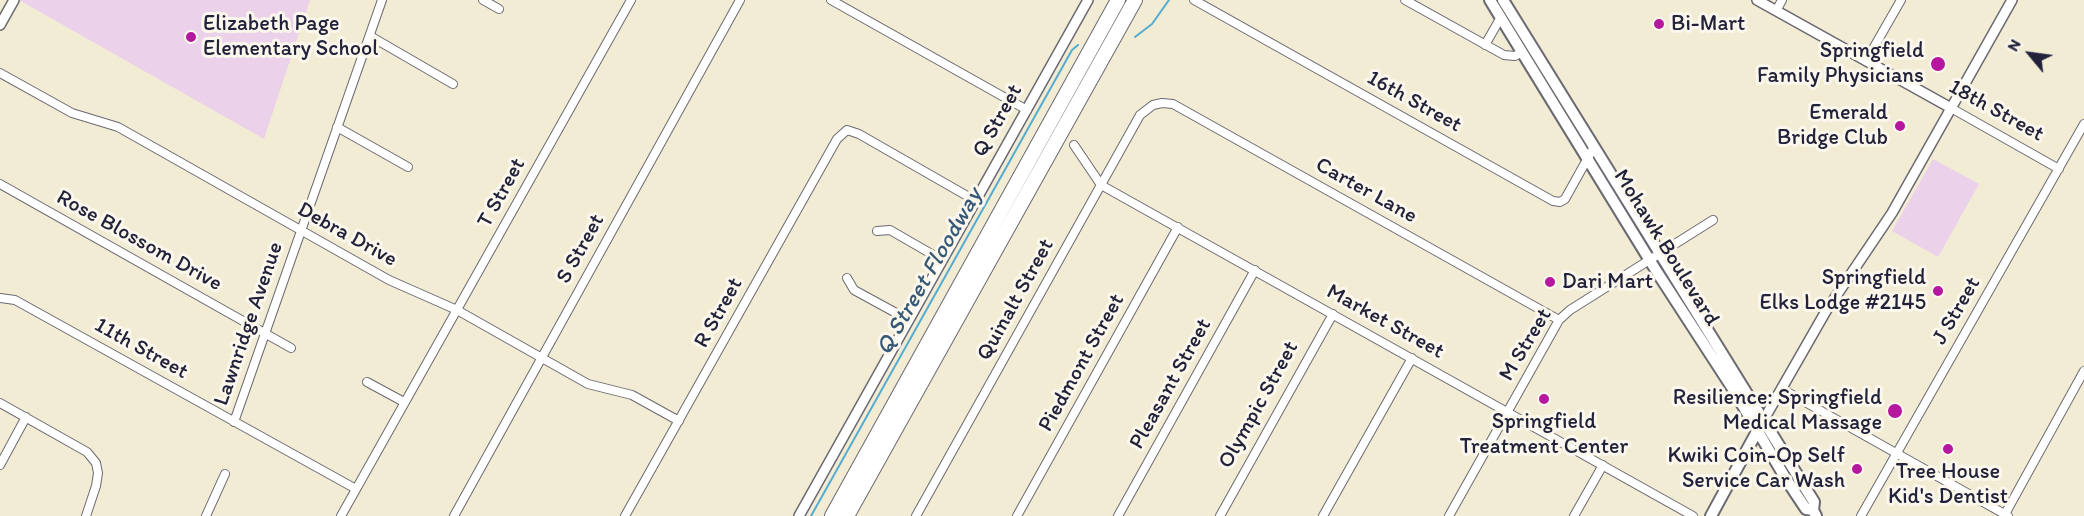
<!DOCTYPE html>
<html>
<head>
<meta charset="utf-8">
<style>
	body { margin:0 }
	#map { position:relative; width:2084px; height:516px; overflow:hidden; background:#f2ecd5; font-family:Itim,sans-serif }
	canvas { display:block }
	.north { position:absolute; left:2000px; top:24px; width:60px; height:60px; -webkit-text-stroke:4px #fbf7ec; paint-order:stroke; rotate:299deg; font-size:16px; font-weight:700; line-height:24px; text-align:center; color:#22223b }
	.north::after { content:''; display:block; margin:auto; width:21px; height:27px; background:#22223b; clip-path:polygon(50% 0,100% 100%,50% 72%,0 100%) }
</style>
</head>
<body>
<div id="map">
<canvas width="2084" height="516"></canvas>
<div class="north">N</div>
</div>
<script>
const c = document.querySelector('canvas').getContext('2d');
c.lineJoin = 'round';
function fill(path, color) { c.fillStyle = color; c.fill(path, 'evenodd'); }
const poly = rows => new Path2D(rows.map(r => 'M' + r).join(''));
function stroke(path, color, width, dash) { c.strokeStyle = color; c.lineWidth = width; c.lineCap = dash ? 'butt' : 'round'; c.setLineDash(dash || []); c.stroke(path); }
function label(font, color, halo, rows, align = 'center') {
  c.font = font + ' Itim,sans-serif'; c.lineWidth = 6; c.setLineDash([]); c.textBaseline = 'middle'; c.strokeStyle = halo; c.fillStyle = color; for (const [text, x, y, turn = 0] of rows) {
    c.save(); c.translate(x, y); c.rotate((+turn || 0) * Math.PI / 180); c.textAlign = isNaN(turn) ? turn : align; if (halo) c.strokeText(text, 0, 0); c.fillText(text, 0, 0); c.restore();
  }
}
fill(poly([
	[19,0,310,0,264,139],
	[1933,159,1979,184,1938,257,1892,231]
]), '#ecd1ea');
stroke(poly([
	[1135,37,1152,24,1169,0],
	[811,516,1072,50,1078,45]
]), '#54acd1', 2);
const minor = poly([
	[483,0,499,9],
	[831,0,1027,110],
	[1194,0,1553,201,1560,202,1565,199,1594,147],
	[1405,0,1504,55,1515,56,1522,52],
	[1776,11,1782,0],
	[370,36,453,84],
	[1485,45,1501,17],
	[1866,61,1901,0],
	[0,73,72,113,118,127,389,280,457,310,588,384,632,395,679,421],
	[1951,108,2059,169],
	[337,127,408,167],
	[1074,145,1101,185,1693,516],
	[0,184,291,348],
	[877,231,890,230,942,260],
	[847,278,854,290,909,320],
	[0,298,15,300,356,489],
	[367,382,404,402],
	[1782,389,2008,516],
	[0,403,87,452,96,463,98,473,96,486,86,516],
	[234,422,382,0],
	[0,465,26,417],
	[206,516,225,474],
	[341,516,631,0],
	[454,516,740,0],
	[625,516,837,139,847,130,859,134,976,201],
	[916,516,1140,115,1153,105,1162,103,1173,104,1559,320],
	[1017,516,1178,227],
	[1118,516,1255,270],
	[1220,516,1333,314],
	[1323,516,1412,358],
	[1449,516,1559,320,1570,310,1713,220],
	[1574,516,1603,465],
	[1861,516,2084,124],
	[2004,516,2084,371]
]);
const tertiary = poly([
	[1757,0,1951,108],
	[0,25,14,0],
	[1763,421,1826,311,1892,213,2012,0],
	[799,516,1088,0]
]);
const secondary = poly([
	[1490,0,1657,272,1733,389,1786,479,1806,509,1813,510],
	[1503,0,1814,502,1813,510,1816,516],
	[1711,516,1760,426]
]);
const motorway = poly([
	[832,516,1118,0],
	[847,516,1135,0]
]);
stroke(minor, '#6b6971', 10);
stroke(tertiary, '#6b6971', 12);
stroke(secondary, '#6b6971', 14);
stroke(motorway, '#6b6971', 16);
stroke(minor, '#fff', 8);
stroke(tertiary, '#fff', 9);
stroke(secondary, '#fff', 10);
stroke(motorway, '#fff', 14);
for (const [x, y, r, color] of [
	[1659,24,6,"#b5179e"],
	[191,37,6,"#b5179e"],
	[1938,64,8,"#b5179e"],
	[1900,126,6,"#b5179e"],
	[1550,282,6,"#b5179e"],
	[1938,291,6,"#b5179e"],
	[1544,399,6,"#b5179e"],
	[1895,411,8,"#b5179e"],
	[1948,449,6,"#b5179e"],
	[1857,469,6,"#b5179e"]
]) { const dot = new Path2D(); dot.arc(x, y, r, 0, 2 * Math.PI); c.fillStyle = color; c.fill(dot); stroke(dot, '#fbf7ec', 2); }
label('22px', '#22223b', '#fbf7ec', [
	["Elizabeth Page",203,24,"left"],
	["Elementary School",203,49,"left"],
	["Bi-Mart",1671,24,"left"],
	["Springfield",1924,51],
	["Family Physicians",1924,76],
	["Emerald",1888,113],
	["Bridge Club",1888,138],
	["Springfield",1926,278],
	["Elks Lodge #2145",1926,303],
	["Dari Mart",1562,282,"left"],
	["Resilience: Springfield",1882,398],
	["Medical Massage",1882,423],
	["Springfield",1544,422,"center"],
	["Treatment Center",1544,447,"center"],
	["Kwiki Coin-Op Self",1845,456],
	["Service Car Wash",1845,481],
	["Tree House",1948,472,"center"],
	["Kid's Dentist",1948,497,"center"]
], 'right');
label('22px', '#22223b', '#fbf7ec', [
	["16th Street",1414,102,29],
	["18th Street",1996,111,29],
	["Q Street",998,121,-61],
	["Carter Lane",1366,191,29],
	["T Street",502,193,-61],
	["Debra Drive",347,235,29],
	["Rose Blossom Drive",139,241,29],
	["Mohawk Boulevard",1666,248,58],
	["S Street",581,249,-61],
	["Quinalt Street",1016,300,-61],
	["J Street",1957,311,-60],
	["R Street",719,313,-61],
	["Market Street",1385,322,29],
	["Lawnridge Avenue",249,324,-71],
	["M Street",1526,345,-59],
	["11th Street",141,349,29],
	["Piedmont Street",1082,363,-61],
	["Pleasant Street",1171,384,-61],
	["Olympic Street",1259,405,-61]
]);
label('italic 24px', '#365977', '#fbf7ec', [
	["Q Street Floodway",930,272,-60]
]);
</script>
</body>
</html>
